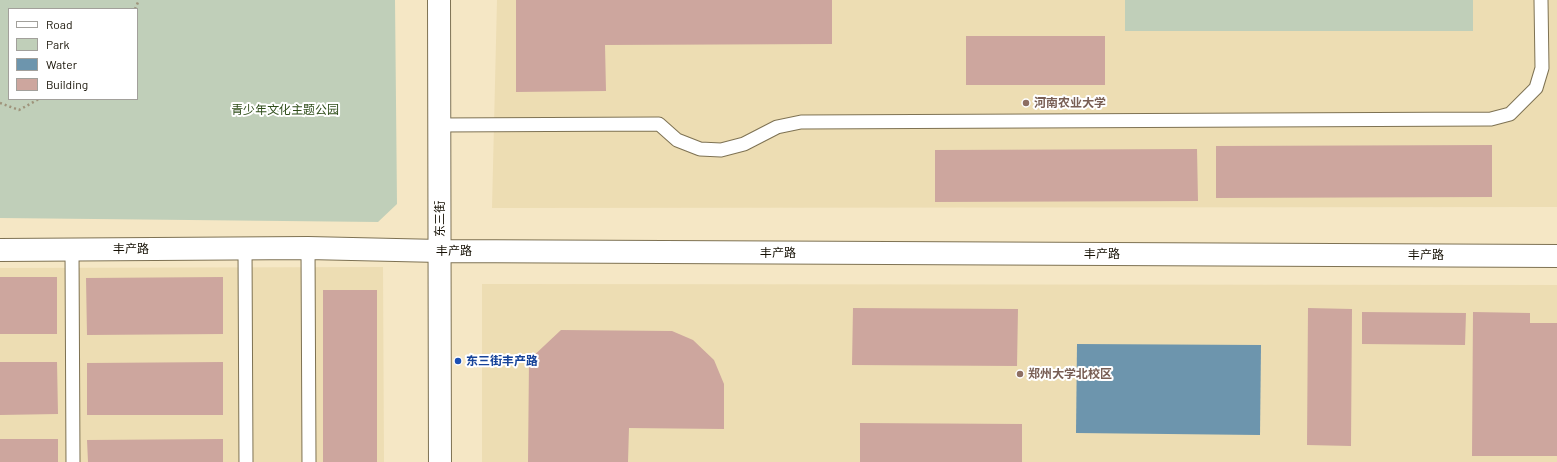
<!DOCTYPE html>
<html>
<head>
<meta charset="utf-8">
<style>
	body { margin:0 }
	#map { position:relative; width:1557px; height:462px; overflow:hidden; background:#f5e7c5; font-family:Barlow,sans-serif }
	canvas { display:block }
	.legend { position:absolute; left:8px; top:8px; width:130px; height:92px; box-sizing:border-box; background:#fff; border:1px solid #a2a09b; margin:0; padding:5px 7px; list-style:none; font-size:12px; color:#161105 }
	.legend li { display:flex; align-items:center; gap:8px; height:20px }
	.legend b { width:20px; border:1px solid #a2a09b }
</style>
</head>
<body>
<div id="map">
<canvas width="1557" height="462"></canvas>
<ul class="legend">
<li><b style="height:5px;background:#fff"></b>Road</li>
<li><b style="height:11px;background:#c0cfb9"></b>Park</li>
<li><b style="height:11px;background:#6d95ad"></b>Water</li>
<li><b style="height:11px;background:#cda69e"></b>Building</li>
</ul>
</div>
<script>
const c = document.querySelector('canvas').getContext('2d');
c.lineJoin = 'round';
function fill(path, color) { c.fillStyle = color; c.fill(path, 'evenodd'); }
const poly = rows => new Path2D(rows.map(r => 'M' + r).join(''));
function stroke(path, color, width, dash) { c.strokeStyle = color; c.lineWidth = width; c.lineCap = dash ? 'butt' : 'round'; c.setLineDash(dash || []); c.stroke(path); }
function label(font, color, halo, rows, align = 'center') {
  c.font = font + ' Barlow,"Noto Sans SC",sans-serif'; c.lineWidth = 4; c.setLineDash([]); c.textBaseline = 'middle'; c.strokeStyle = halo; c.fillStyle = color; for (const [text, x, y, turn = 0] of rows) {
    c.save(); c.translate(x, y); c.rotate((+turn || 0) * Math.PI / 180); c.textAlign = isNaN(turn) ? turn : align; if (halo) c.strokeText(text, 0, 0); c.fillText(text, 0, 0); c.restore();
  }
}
fill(poly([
	[497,0,1557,0,1557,207,492,208],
	[383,267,384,462,0,462,0,268],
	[482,284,1557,285,1557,462,482,462]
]), '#edddb3');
fill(poly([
	[0,0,395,0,397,204,378,222,0,218],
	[9,9,137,9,137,99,9,99],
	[1125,0,1473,0,1473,31,1125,31]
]), '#c0cfb9');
fill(poly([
	[1077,344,1261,345,1260,435,1076,433]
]), '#6d95ad');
fill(poly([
	[516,0,832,0,832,44,605,45,606,91,516,92],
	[966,36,1105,36,1105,85,966,85],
	[1492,145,1492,197,1216,198,1216,146],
	[1197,149,1198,201,935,202,935,150],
	[0,277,57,277,57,334,0,334],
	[223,277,223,334,87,335,86,278],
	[323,290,377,290,377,462,323,462],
	[853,308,1018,309,1017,366,852,365],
	[1308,308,1352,309,1351,446,1307,445],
	[1362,312,1466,313,1465,345,1362,344],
	[1473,312,1530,313,1530,323,1557,323,1557,456,1472,456],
	[561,330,672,331,693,340,714,360,724,384,724,429,629,428,628,462,528,462,529,360],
	[0,362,57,362,58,414,0,415],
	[223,362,223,415,87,415,87,363],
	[860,423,1022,424,1022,462,860,462],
	[0,439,58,439,58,462,0,462],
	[223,439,223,462,88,462,87,440]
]), '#cda69e');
const lane = poly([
	[439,125,659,124,677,140,700,149,721,150,744,144,777,127,801,122,1491,119,1510,114,1536,88,1542,68,1541,0],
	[308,248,309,462],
	[245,249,246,462],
	[72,250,73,462]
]);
const street = poly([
	[0,250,308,248,440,251]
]);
const secondary = poly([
	[439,0,440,462],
	[440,251,1557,256]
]);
stroke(lane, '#7e7253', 15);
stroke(street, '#7e7253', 24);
stroke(secondary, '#7e7253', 24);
stroke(poly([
	[135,9,139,0],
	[0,103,19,110,39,99]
]), '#9e937a', 2.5, [2, 3]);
stroke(lane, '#fff', 13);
stroke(street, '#fff', 22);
stroke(secondary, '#fff', 22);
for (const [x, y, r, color] of [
	[1026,103,4,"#8d6e63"],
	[458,361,4,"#1a4fb4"],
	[1020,374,4,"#8d6e63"]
]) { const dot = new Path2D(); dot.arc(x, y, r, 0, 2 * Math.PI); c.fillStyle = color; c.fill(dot); stroke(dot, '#fff', 1.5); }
label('bold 12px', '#785e54', '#fff', [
	["河南农业大学",1034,103],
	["郑州大学北校区",1028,374]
], 'left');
label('12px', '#2f4d1a', '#fff', [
	["青少年文化主题公园",285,110]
]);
label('12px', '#161105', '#fff', [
	["东三街",440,219,-90],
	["丰产路",131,249],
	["丰产路",454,251],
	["丰产路",778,253],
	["丰产路",1102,254],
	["丰产路",1426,255]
]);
label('bold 12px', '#164399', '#fff', [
	["东三街丰产路",466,361]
], 'left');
</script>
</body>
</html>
